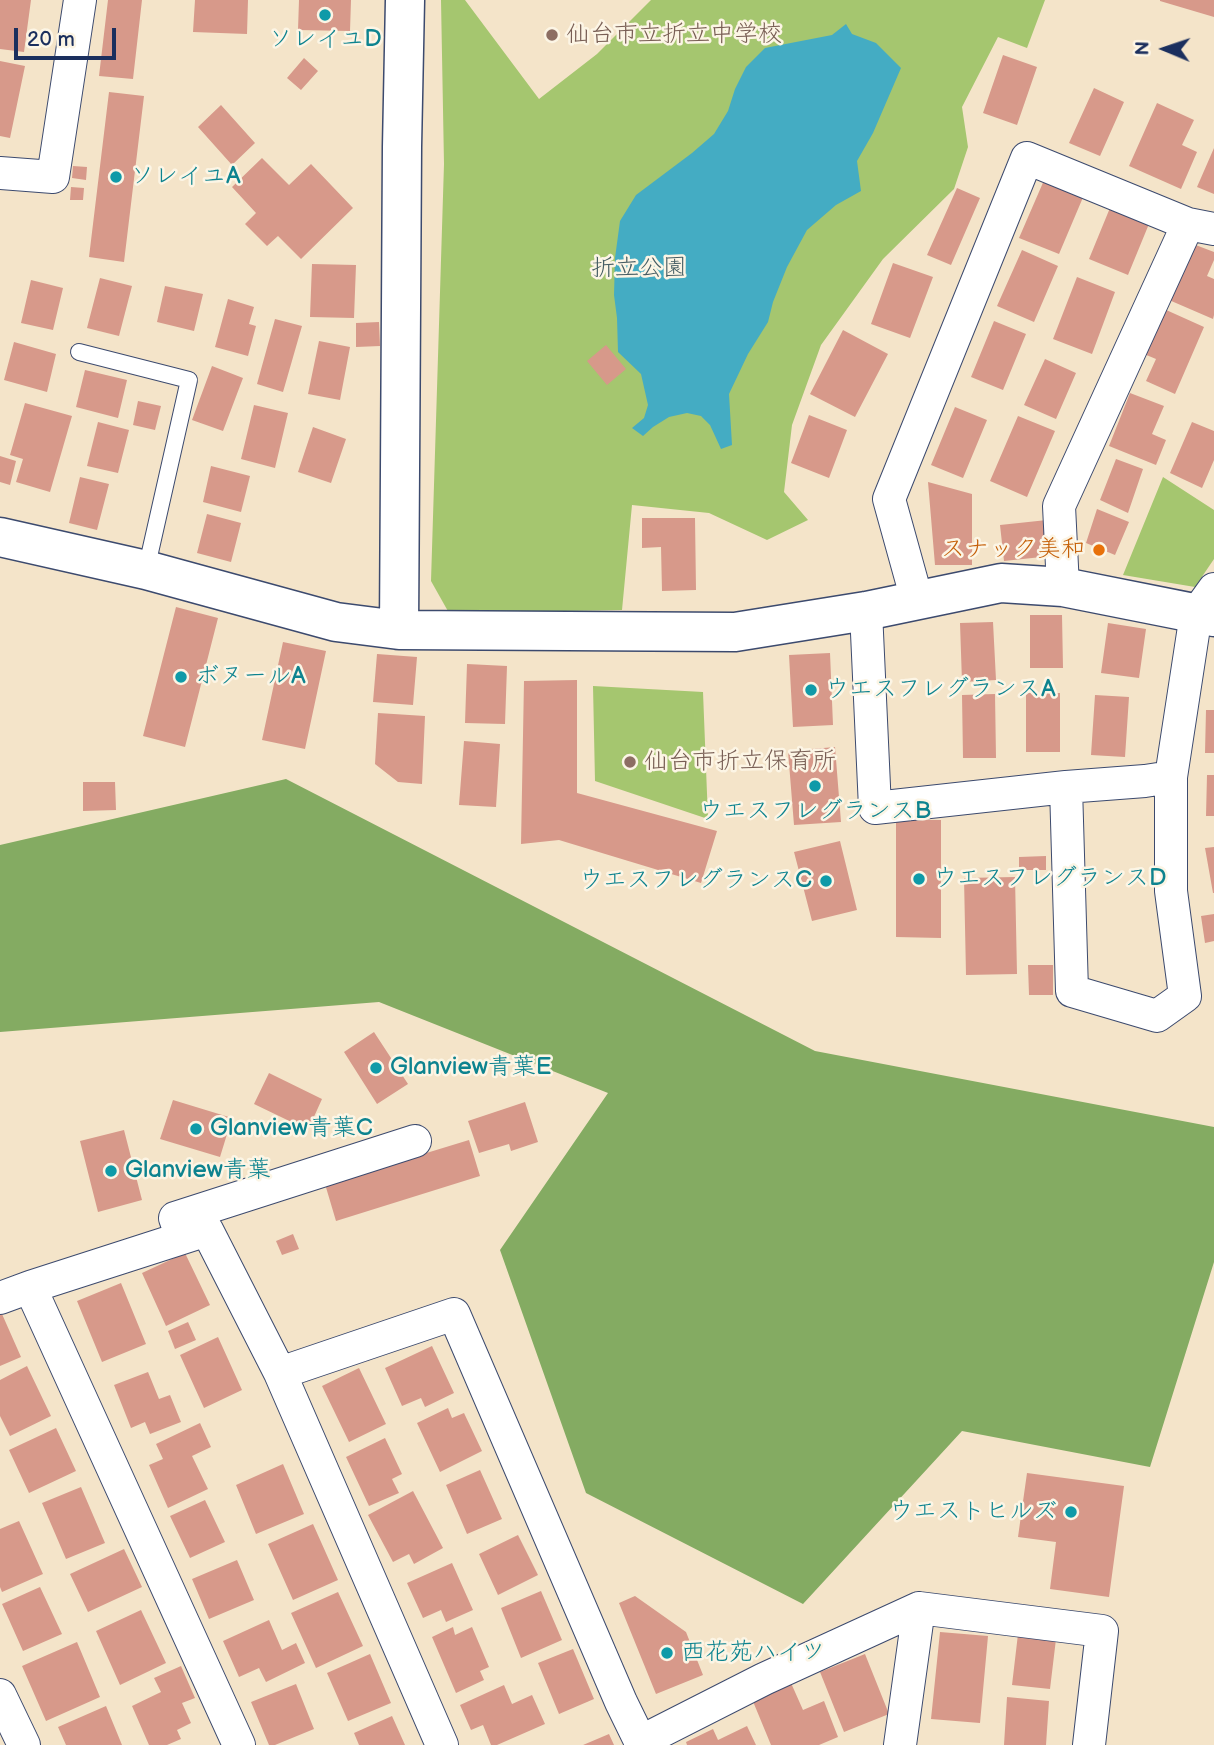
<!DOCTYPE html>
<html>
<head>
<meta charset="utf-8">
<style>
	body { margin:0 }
	#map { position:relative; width:1214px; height:1745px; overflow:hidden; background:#f4e4c9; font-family:"Balsamiq Sans",sans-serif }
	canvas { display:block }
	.north { position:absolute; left:1130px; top:14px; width:70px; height:70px; -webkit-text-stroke:5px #fcf5e5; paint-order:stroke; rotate:272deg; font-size:19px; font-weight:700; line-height:28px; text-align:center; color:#1b2f5e }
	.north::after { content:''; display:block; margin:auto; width:24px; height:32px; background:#1b2f5e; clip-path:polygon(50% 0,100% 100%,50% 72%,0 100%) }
	.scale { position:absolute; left:14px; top:28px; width:102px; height:32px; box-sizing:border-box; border:4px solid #1b2f5e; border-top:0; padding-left:9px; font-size:21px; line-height:24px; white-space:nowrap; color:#1b2f5e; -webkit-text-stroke:5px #fcf5e5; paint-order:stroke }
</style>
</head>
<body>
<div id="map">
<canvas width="1214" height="1745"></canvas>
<div class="north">N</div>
<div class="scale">20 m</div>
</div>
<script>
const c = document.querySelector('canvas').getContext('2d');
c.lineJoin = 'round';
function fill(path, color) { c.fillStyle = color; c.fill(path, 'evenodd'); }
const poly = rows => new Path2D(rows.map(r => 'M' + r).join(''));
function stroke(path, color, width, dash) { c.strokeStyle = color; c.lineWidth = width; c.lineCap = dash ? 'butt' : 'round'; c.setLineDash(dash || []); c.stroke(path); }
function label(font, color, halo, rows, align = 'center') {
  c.font = font + ' "Balsamiq Sans","Klee One",sans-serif'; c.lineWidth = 5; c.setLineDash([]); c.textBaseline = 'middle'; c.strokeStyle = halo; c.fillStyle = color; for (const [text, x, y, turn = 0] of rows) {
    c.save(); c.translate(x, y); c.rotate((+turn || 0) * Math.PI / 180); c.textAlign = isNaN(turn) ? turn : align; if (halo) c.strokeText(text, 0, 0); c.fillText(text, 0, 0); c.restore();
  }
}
fill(poly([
	[441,0,465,0,539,99,597,54,651,0,1045,0,1027,48,998,37,962,107,968,147,954,189,883,259,821,345,792,425,784,492,808,520,767,540,709,513,632,505,622,610,449,613,431,581,444,164],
	[1163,477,1214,510,1214,559,1195,587,1123,575],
	[593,686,703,692,708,819,595,781]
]), '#a5c66f');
fill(poly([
	[286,779,815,1051,1214,1127,1214,1262,1150,1467,962,1431,803,1604,586,1493,500,1250,608,1093,379,1002,0,1032,0,845]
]), '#84ab62');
fill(poly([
	[846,24,852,34,876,43,901,68,873,133,857,161,861,191,836,205,807,230,787,267,773,302,768,322,748,354,729,394,732,445,721,449,710,425,701,416,687,413,669,417,653,427,643,436,632,428,644,418,648,405,641,374,618,352,617,318,614,295,615,258,620,221,636,195,692,153,714,134,728,111,735,89,746,67,765,48,832,35]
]), '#44acc3');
fill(poly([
	[0,0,31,0,24,52,0,49],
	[108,0,142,0,133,79,99,76],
	[195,0,248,0,247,34,193,32],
	[299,0,351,0,350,31,298,30],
	[1160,0,1214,0,1214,17,1160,1],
	[1003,55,1037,67,1017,125,983,113],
	[304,58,318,71,301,90,287,78],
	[0,61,25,66,10,138,0,136],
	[1094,88,1124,102,1100,156,1069,143],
	[109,92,144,96,124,262,89,257],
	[1157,103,1194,120,1182,145,1197,152,1181,189,1129,166],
	[221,105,255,143,232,165,198,127],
	[1214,148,1214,194,1197,187],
	[262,158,289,185,311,164,353,208,301,259,278,236,267,246,245,224,256,213,232,187],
	[73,166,87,167,86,180,72,178],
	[1045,178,1084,195,1059,254,1019,238],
	[71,187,84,188,83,200,70,200],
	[957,188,980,198,951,265,927,255],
	[1112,203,1151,219,1128,275,1089,259],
	[1193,244,1214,252,1214,260,1207,276,1214,279,1214,315,1213,319,1169,300],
	[1022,250,1058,266,1034,322,997,306],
	[893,263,933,277,910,338,871,324],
	[312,264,356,265,354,318,310,317],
	[1077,277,1115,292,1092,354,1053,339],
	[100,278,132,286,119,336,87,328],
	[31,280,63,288,53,330,21,323],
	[165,286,203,294,194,331,157,322],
	[228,299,254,307,249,324,256,326,248,356,215,347],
	[1164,309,1204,327,1175,394,1146,381,1156,359,1144,354],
	[275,319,302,326,283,392,257,384],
	[994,321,1026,334,1003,390,971,377],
	[379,322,380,346,356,347,356,323],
	[843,330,888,354,855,417,810,394],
	[319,341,350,347,340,400,308,394],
	[14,342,56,354,47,392,4,380],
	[606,345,626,369,607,385,587,361],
	[1045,359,1076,373,1056,419,1024,405],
	[212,366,243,378,223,431,192,420],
	[85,370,127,380,118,418,76,407],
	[1130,393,1164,406,1152,434,1166,440,1156,465,1109,446],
	[138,401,161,406,155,430,133,425],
	[25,403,72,416,50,492,16,482,23,459,10,455],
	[254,405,288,413,275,468,241,459],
	[955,407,987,420,963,478,931,465],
	[809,415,847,430,829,478,791,463],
	[1018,416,1055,431,1027,497,990,481],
	[98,422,129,430,118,473,87,466],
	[1192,422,1214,431,1214,460,1202,488,1170,473],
	[313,427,346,439,331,483,298,472],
	[0,456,16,461,10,485,0,482],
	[1116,459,1143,469,1128,513,1100,500],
	[211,466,250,476,241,512,203,502],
	[80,477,109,484,97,530,69,523],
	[928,482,972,494,972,565,935,565],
	[1097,509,1129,522,1115,555,1086,543],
	[207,514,241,523,231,562,197,553],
	[642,518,695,518,696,590,662,591,661,547,642,548],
	[1047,520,1051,556,1004,561,1000,525],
	[176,607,218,618,185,747,143,736],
	[1030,615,1062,615,1063,668,1030,668],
	[993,622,996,680,962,682,960,623],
	[1108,623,1146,629,1139,678,1101,673],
	[283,642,326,651,305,749,262,740],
	[830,653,833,725,793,727,789,655],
	[377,654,417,657,413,705,373,702],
	[467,664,507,666,505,724,465,723],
	[577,680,577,793,717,831,701,883,559,840,521,844,524,681],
	[1026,693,1060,693,1060,752,1026,752],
	[995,694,996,758,963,758,962,695],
	[1095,695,1129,697,1125,757,1091,755],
	[1206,710,1214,710,1214,753,1205,753],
	[378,713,425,716,422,784,398,782,375,764],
	[464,741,500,744,496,807,459,805],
	[835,747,841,822,794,825,788,751],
	[1207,775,1214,775,1214,816,1206,816],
	[83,782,115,782,116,810,83,811],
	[896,820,941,820,941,938,896,937],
	[840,841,857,910,812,921,794,852],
	[1214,847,1214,893,1213,893,1205,848],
	[1046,856,1046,870,1019,870,1019,857],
	[1015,877,1017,974,966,975,964,878],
	[1214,914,1214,941,1205,943,1201,916],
	[1028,965,1053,965,1053,995,1029,995],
	[374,1032,408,1084,377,1104,344,1052],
	[269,1073,322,1099,308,1130,254,1104],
	[173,1100,232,1118,220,1157,160,1139],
	[525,1102,538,1142,511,1151,509,1144,479,1153,468,1121],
	[124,1130,142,1200,98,1212,80,1141],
	[469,1140,480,1176,336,1221,325,1184],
	[293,1234,299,1249,282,1255,276,1241],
	[185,1253,210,1305,166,1326,142,1273],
	[121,1283,146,1344,102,1362,77,1301],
	[2,1314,21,1357,0,1366,0,1315],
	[188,1322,196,1340,175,1349,168,1331],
	[218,1337,242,1390,204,1408,180,1355],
	[432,1346,454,1393,425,1407,421,1398,402,1406,385,1368],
	[27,1366,51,1416,10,1436,0,1416,0,1380],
	[359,1368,386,1424,349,1442,322,1386],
	[148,1372,159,1399,170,1395,181,1422,150,1434,145,1422,131,1428,114,1385],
	[448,1408,452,1418,464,1413,482,1451,440,1472,417,1423],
	[200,1423,211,1447,192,1456,208,1489,168,1508,149,1465,163,1459,156,1444],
	[56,1428,76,1471,29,1493,9,1450],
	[385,1438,402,1474,392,1479,399,1493,369,1506,346,1457],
	[283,1464,304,1514,256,1534,236,1485],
	[480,1470,502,1519,467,1534,446,1485],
	[1027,1473,1124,1486,1109,1597,1050,1589,1056,1542,1018,1537],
	[81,1487,105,1543,66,1559,42,1503],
	[413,1491,443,1548,414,1564,409,1554,393,1562,368,1515],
	[205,1500,225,1542,190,1558,170,1516],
	[19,1521,43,1574,2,1592,0,1587,0,1529],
	[313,1524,338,1580,293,1600,268,1544],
	[518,1535,538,1575,498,1595,479,1554],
	[124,1549,142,1587,88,1612,70,1574],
	[237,1560,254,1600,209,1619,192,1579],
	[452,1563,473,1610,446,1622,441,1610,423,1618,407,1583],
	[40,1587,62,1634,23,1651,2,1604],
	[541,1591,562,1640,521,1658,501,1608],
	[338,1592,363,1646,316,1668,291,1613],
	[635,1596,686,1632,703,1675,656,1694,619,1603],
	[141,1610,166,1663,120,1685,96,1631],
	[269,1620,282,1650,296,1643,305,1663,266,1682,259,1668,239,1677,223,1641],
	[453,1627,455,1635,472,1627,489,1667,480,1671,484,1680,456,1693,432,1637],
	[940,1632,988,1636,980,1723,931,1719],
	[1018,1634,1056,1639,1050,1689,1012,1685],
	[77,1642,100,1697,46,1721,22,1666],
	[573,1649,594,1699,559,1714,538,1663],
	[370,1654,391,1703,348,1721,327,1673],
	[865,1654,889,1714,844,1732,820,1672],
	[181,1666,195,1698,182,1703,191,1723,177,1730,181,1739,167,1745,149,1745,132,1706,161,1692,154,1678],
	[791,1683,803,1710,824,1701,838,1737,819,1745,771,1745,752,1699],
	[296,1684,314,1729,275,1745,269,1745,251,1702],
	[504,1685,512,1704,532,1695,545,1724,497,1745,491,1745,483,1725,471,1730,460,1705],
	[1007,1697,1049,1701,1046,1745,1004,1745],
	[106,1706,122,1745,66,1745,58,1727],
	[392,1716,405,1745,359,1745,354,1733],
	[747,1726,756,1745,687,1745,686,1742,713,1729,718,1740],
	[609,1734,614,1745,583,1745]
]), '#d7998a');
const service = poly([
	[79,352,189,380,146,570]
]);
const minor = poly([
	[0,173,53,177,80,0],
	[1063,587,1059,506,1188,224],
	[917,600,889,499,1027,158,1188,224,1214,229],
	[866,611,875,808,1066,787,1145,781,1171,777,1196,614,1214,589],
	[1066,787,1072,991,1157,1016,1185,996,1171,891,1171,777],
	[177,1224,175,1218,415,1141],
	[30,1287,239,1745],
	[0,1298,30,1287,207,1230,280,1373,442,1745],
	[280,1373,454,1314,621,1702,642,1745],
	[0,1695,24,1745],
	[640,1742,764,1679,919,1608,1102,1631,1089,1745],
	[900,1745,919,1608]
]);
const tertiary = poly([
	[0,537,146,570,336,622,399,630,735,632,866,611,1001,583,1063,587,1214,617],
	[399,630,402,147,405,0]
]);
stroke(service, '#3c4a6e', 18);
stroke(minor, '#3c4a6e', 34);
stroke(tertiary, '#3c4a6e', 41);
stroke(service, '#fff', 16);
stroke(minor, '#fff', 32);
stroke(tertiary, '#fff', 38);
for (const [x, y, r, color] of [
	[325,15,7,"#0f9aa8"],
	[552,35,7,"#8d6e63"],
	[116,177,7,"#0f9aa8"],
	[1099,550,7,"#e8710a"],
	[181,677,7,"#0f9aa8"],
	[811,690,7,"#0f9aa8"],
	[630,762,7,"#8d6e63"],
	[815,786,7,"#0f9aa8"],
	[919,879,7,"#0f9aa8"],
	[826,881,7,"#0f9aa8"],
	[376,1068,7,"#0f9aa8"],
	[196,1129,7,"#0f9aa8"],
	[111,1171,7,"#0f9aa8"],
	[1071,1512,7,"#0f9aa8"],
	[667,1653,7,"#0f9aa8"]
]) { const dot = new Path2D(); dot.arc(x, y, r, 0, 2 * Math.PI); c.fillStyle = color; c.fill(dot); stroke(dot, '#fcf5e5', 2.5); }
label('24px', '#785e54', '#fcf5e5', [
	["仙台市立折立中学校",566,35],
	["仙台市折立保育所",644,762]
], 'left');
label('24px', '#0d838f', '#fcf5e5', [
	["ソレイユD",325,40,"center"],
	["ソレイユA",130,177],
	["ボヌールA",195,677],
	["ウエスフレグランスA",825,690],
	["ウエスフレグランスB",815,812,"center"],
	["ウエスフレグランスD",933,879],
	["ウエスフレグランスC",812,881,"right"],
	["Glanview青葉E",390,1068],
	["Glanview青葉C",210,1129],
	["Glanview青葉",125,1171],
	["ウエストヒルズ",1057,1512,"right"],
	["西花苑ハイツ",681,1653]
], 'left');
label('24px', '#445c63', '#fcf5e5', [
	["折立公園",639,269]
]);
label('24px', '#c56008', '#fcf5e5', [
	["スナック美和",1085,550]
], 'right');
</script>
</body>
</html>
